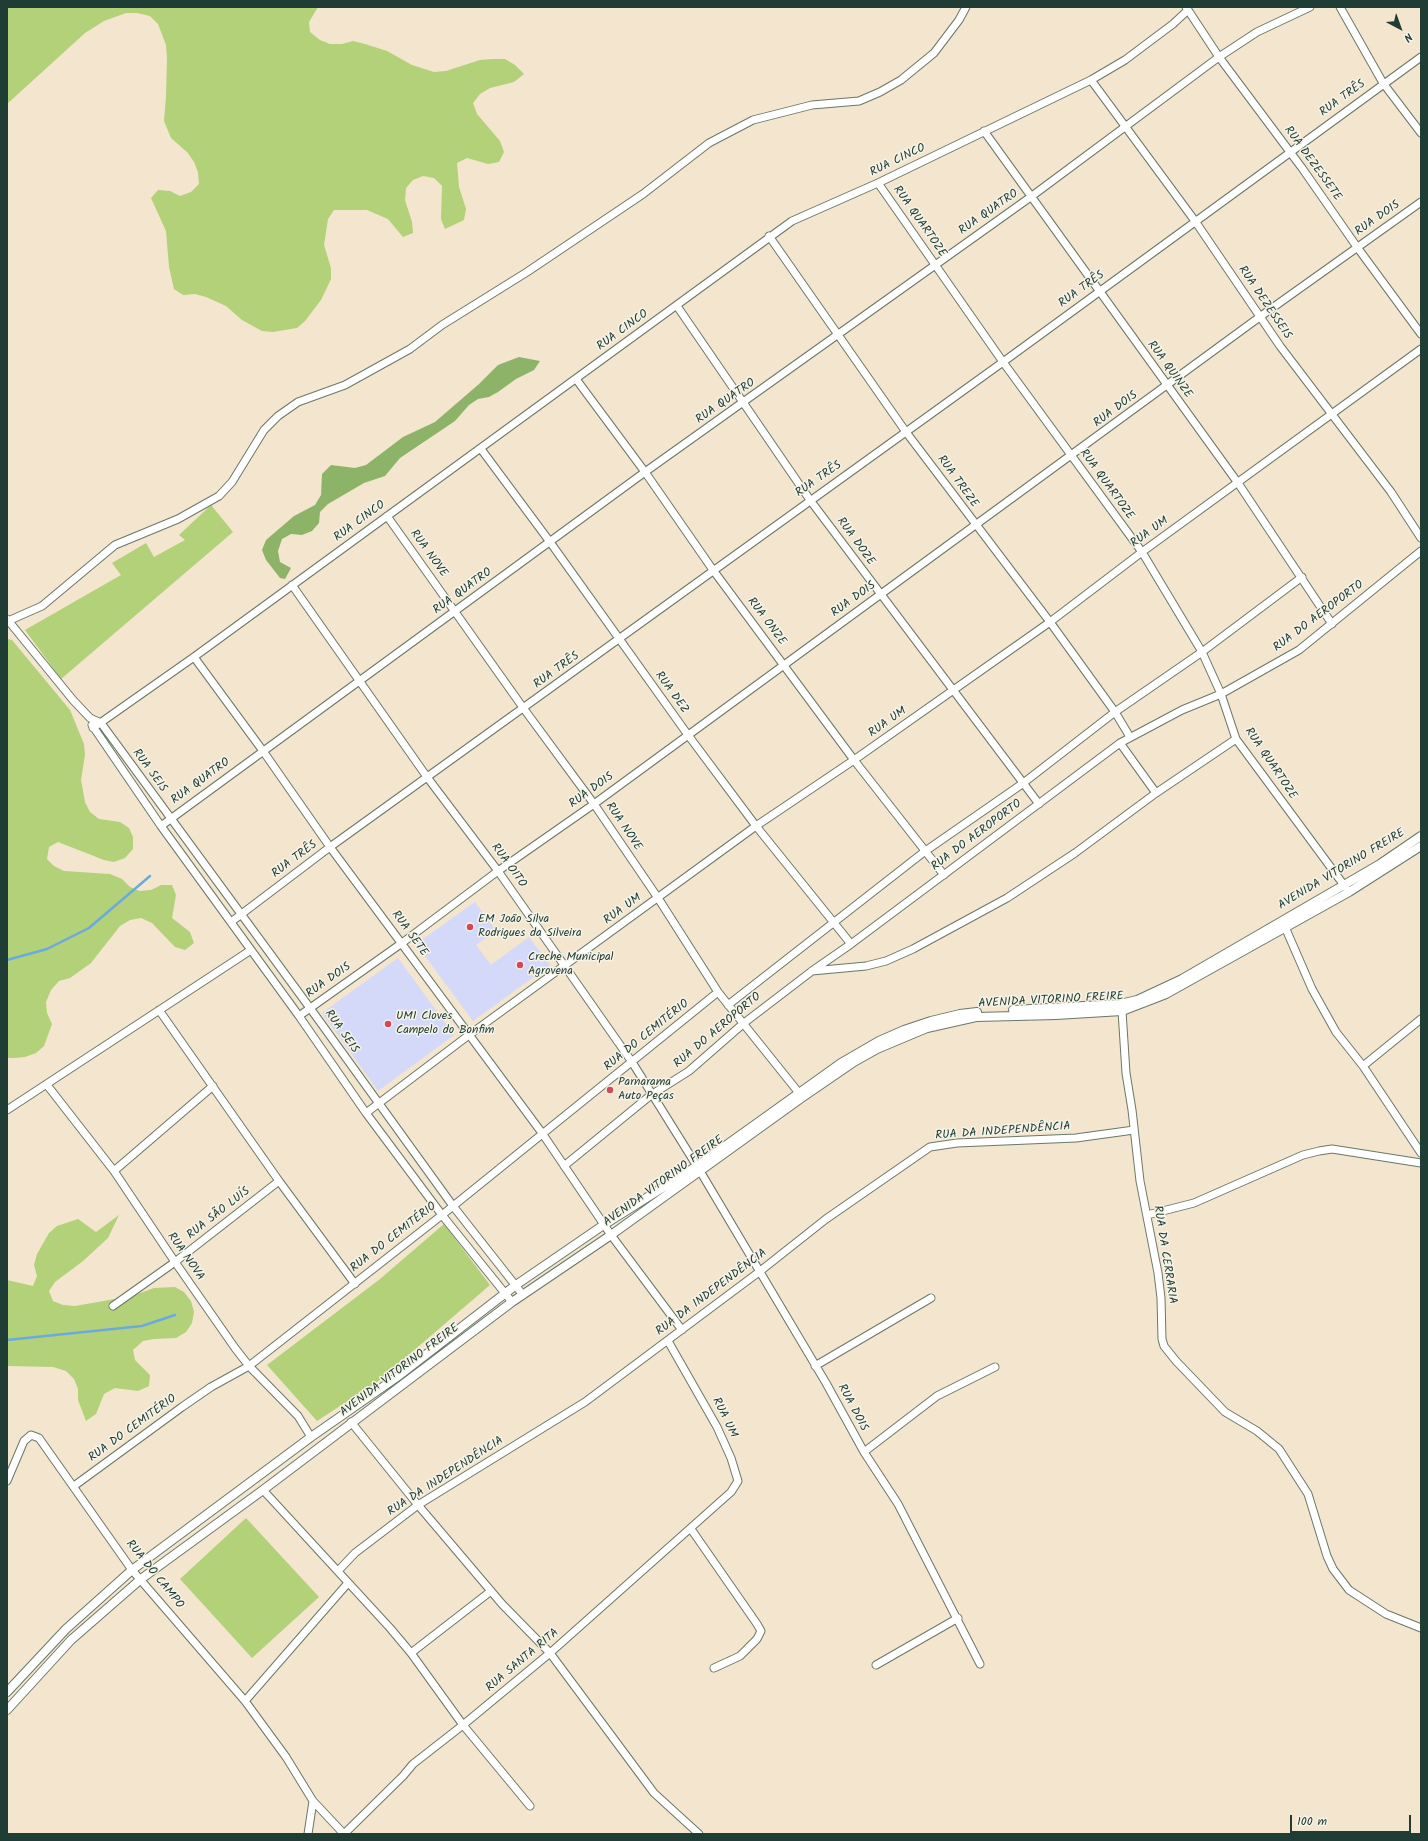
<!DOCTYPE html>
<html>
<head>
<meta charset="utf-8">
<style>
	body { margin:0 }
	#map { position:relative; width:1428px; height:1841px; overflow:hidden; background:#f3e5ce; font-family:Kalam,sans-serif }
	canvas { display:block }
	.frame { position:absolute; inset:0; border:8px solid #1f3d34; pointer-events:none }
	.north { position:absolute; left:1380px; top:8px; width:40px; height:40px; -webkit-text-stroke:3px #f7f3e8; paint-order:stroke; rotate:139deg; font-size:11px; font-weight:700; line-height:16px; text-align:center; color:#1f3d34 }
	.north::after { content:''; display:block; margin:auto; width:14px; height:18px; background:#1f3d34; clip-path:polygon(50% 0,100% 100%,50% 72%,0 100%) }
	.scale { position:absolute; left:1290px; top:1815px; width:121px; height:18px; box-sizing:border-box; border:2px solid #1f3d34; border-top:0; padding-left:5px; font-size:12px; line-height:14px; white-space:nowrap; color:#1f3d34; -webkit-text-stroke:3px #f7f3e8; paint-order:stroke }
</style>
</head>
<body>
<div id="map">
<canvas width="1428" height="1841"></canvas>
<div class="frame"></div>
<div class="north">N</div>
<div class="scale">100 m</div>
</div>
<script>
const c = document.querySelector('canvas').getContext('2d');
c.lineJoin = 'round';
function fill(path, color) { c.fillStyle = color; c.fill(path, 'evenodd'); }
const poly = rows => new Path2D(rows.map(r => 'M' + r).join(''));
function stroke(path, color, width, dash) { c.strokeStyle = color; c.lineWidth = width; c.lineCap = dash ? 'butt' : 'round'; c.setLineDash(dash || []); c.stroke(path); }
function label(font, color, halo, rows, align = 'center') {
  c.font = font + ' Kalam,sans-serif'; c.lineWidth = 3; c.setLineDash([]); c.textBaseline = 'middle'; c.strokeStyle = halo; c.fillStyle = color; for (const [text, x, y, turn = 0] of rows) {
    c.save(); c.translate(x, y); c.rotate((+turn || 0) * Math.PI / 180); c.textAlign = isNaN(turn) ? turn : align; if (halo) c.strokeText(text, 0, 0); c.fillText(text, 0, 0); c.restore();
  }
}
fill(poly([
	[475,902,496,931,476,945,491,965,529,937,550,965,473,1021,416,944],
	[398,958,454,1035,378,1091,322,1013]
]), '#d4d8f9');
fill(poly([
	[7,7,318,7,309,22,310,32,320,40,330,44,342,44,353,41,365,44,387,51,412,65,434,72,446,71,480,60,493,59,505,59,515,65,524,74,514,82,490,88,480,94,473,103,477,114,500,141,504,152,499,162,488,164,467,158,457,163,459,187,466,209,464,220,445,229,441,219,442,186,434,178,423,176,413,180,406,188,405,200,412,222,413,233,403,237,388,219,367,210,334,210,328,219,324,245,331,268,331,279,321,300,305,321,297,328,273,332,262,331,242,320,226,306,206,297,195,294,183,295,174,289,169,267,166,231,151,198,158,190,170,191,180,196,191,192,199,184,198,172,194,162,188,153,171,138,164,121,166,96,167,57,166,45,158,24,150,16,137,13,126,13,104,21,85,33,7,104],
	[211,505,233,532,61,679,25,630,121,575,112,563,146,543,154,557,185,540,179,535],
	[7,639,12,640,70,710,84,744,85,755,81,780,85,802,90,812,99,819,120,822,129,828,133,837,133,849,125,858,114,862,104,860,58,842,49,847,47,859,54,866,64,871,110,874,122,879,130,887,140,891,151,890,161,885,172,885,176,895,172,918,190,932,194,943,185,950,175,947,152,923,141,918,130,920,120,926,91,963,70,978,59,981,51,990,46,1002,47,1013,52,1024,44,1046,36,1053,25,1057,13,1058,7,1058],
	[119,1215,108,1238,83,1261,55,1282,49,1291,53,1301,63,1305,75,1306,132,1296,154,1288,175,1287,184,1292,191,1301,194,1312,192,1323,186,1332,176,1338,154,1339,143,1341,133,1350,135,1360,150,1375,149,1386,138,1391,115,1388,104,1394,96,1414,86,1421,78,1400,78,1389,74,1379,66,1371,53,1367,7,1366,7,1280,33,1286,37,1276,34,1265,37,1254,49,1233,57,1226,78,1219,96,1232],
	[444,1224,490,1285,377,1382,317,1421,267,1365,380,1279],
	[246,1518,319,1597,252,1658,180,1579]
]), '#b2d179');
fill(poly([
	[519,357,540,361,534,370,516,379,498,392,489,397,478,399,469,405,455,421,400,458,385,476,364,483,328,504,320,512,319,523,312,531,302,535,291,534,282,539,278,551,280,562,291,568,285,579,280,578,266,560,262,550,266,540,294,516,315,505,321,495,322,474,331,465,355,468,366,465,403,437,435,422,479,384,498,365]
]), '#8db369');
stroke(poly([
	[7,960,47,949,89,928,150,876],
	[7,1340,142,1326,175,1315]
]), '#6baade', 2.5);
const minor = poly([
	[1186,7,1219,57,1302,168,1357,247,1421,334],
	[1340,7,1383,83,1421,133],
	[1091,80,1195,221,1280,346,1391,492,1421,538],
	[984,131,1238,483,1332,624],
	[878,183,1003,362,1142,552,1202,652,1221,694,1236,739,1349,892],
	[769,236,906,432,1050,622,1115,712,1130,737],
	[677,306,810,500,1039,804],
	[576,379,645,472,713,570,854,760,944,875],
	[481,449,550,542,688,735,756,826,851,944],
	[387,516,524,709,594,804,658,898,718,992,799,1093],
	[292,585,427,777,498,871,632,1062,700,1171,826,1383,864,1452,898,1504,980,1664],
	[7,619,73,700,90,718,101,723,310,1008,453,1206,523,1295],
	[8,621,42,606,115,545,178,519,219,496,232,482,264,430,278,416,298,402,345,385,410,349,442,325,527,272,643,194,709,143,753,120,812,105,859,101,880,92,901,80,934,53,959,20,966,7],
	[194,657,263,751,330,847,542,1133,611,1235,682,1330],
	[92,725,161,826,299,1016,366,1113,442,1215,512,1302],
	[93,728,194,657,792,221,878,183,1091,80,1125,60,1173,24,1188,10],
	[1120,743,1156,793],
	[161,826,645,472,1032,196,1219,57,1257,32,1310,7],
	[231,922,330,847,1003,362,1421,57],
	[1285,927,1312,989,1336,1032,1363,1066,1421,1153],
	[812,971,866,966,886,961,913,949,1007,898,1075,853,1156,793,1236,739],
	[728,1005,924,852,1022,784,1115,712,1202,652,1302,577],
	[159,1010,279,1181,355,1284],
	[1122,1011,1126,1073,1132,1110,1140,1181,1158,1273,1161,1298,1162,1339,1164,1346,1176,1361,1225,1412,1257,1431,1279,1449,1308,1494,1327,1556,1333,1569,1349,1590,1386,1614,1421,1628],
	[299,1016,402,943,498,871,594,804,1261,316,1421,202],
	[1363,1066,1421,1019],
	[47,1085,114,1171,175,1262,235,1348,249,1366,298,1416,311,1437],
	[7,1110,251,950],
	[366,1113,469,1035,756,826,854,760,1050,622,1142,552,1421,349],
	[564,1166,651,1095,689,1071,744,1023,812,971,851,944,1120,743,1182,710,1221,694,1299,650,1421,551],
	[114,1171,213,1086],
	[1147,1215,1194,1203,1303,1155,1319,1151,1332,1149,1421,1163],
	[113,1306,175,1262,279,1181],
	[815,1366,931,1298],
	[351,1422,418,1505,502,1604,550,1653,654,1793,699,1834],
	[864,1452,937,1396,995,1367],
	[7,1481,24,1441,31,1435,39,1438,132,1570,245,1701,286,1757,313,1801,344,1834],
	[74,1486,182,1407,211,1387,249,1366,442,1215,718,992],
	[263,1490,390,1628,411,1653,463,1725,530,1806],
	[691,1529,757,1624,761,1631,757,1639,740,1656,714,1668],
	[338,1571,355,1553,418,1505,585,1402,759,1272,826,1219,930,1147,957,1143,1076,1138,1134,1130],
	[411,1653,491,1591],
	[876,1665,958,1618],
	[245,1701,348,1583],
	[308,1834,313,1801],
	[344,1834,403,1776,413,1764,463,1725,550,1653,731,1492,738,1481,731,1458,717,1427,668,1341]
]);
const tertiary = poly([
	[1013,1010,1120,1004,1137,1000,1182,979,1344,885,1380,864,1421,836],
	[7,1692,66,1629,132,1570,311,1437,397,1377,516,1285,605,1224,697,1166,841,1063,879,1041,904,1030,931,1021,960,1014,977,1012],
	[7,1710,71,1640,141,1579,263,1490,512,1302,611,1235,800,1099,854,1062,877,1049,927,1028,976,1017,1056,1015,1122,1011,1148,1001,1166,994,1349,892,1421,846]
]);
stroke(minor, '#69786a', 9);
stroke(tertiary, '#69786a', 10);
stroke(minor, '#fff', 7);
stroke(tertiary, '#fff', 8);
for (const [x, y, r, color] of [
	[470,927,4,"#d1495b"],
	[520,965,4,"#d1495b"],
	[388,1024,4,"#d1495b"],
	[610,1090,4,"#d1495b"]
]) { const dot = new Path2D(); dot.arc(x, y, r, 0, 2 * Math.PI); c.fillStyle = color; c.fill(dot); stroke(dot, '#f7f3e8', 1.5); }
label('12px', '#1f3d34', '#f7f3e8', [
	["RUA TRÊS",1343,99,-36],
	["RUA CINCO",898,161,-26],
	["RUA DEZESSETE",1312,164,54],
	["RUA QUATRO",989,213,-35],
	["RUA DOIS",1378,219,-35],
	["RUA QUARTOZE",919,222,55],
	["RUA TRÊS",1082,290,-36],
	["RUA DEZESSEIS",1264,303,56],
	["RUA CINCO",623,331,-36],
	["RUA QUINZE",1169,370,54],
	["RUA QUATRO",726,402,-35],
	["RUA DOIS",1116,410,-37],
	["RUA TRÊS",819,480,-35],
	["RUA TREZE",957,482,54],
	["RUA QUARTOZE",1106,485,54],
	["RUA CINCO",360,522,-36],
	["RUA UM",1150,533,-36],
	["RUA DOZE",855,542,54],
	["RUA NOVE",428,554,54],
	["RUA QUATRO",463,592,-36],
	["RUA DOIS",854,600,-36],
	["RUA DO AEROPORTO",1319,617,-37],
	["RUA ONZE",766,622,53],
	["RUA TRÊS",557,671,-36],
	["RUA DEZ",671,693,54],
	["RUA UM",888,723,-35],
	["RUA QUARTOZE",1270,764,56],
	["RUA SEIS",149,771,54],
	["RUA QUATRO",201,782,-36],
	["RUA DOIS",592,791,-36],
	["RUA NOVE",623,827,56],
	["RUA DO AEROPORTO",977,836,-37],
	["RUA TRÊS",295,860,-37],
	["RUA OITO",508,866,54],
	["AVENIDA VITORINO FREIRE",1342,870,-31],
	["RUA UM",623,910,-36],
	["RUA SETE",409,934,54],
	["RUA DOIS",329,981,-35],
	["AVENIDA VITORINO FREIRE",1051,1001,-3],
	["RUA DO AEROPORTO",718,1031,-40],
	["RUA SEIS",341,1032,55],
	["RUA DO CEMITÉRIO",647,1036,-39],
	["RUA DA INDEPENDÊNCIA",1003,1132,-4],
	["AVENIDA VITORINO FREIRE",664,1182,-36],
	["RUA SÃO LUÍS",219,1214,-38],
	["RUA DO CEMITÉRIO",394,1238,-38],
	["RUA DA CERRARIA",1164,1255,81],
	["RUA NOVA",185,1257,55],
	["RUA DA INDEPENDÊNCIA",712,1293,-37],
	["AVENIDA VITORINO FREIRE",400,1371,-37],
	["RUA DOIS",852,1408,62],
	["RUA UM",724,1418,64],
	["RUA DO CEMITÉRIO",133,1429,-36],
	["RUA DA INDEPENDÊNCIA",446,1477,-33],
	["RUA DO CAMPO",154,1575,51],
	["RUA SANTA RITA",523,1661,-40]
]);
label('12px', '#1f3d34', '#f7f3e8', [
	["EM João Silva",478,920],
	["Rodrigues da Silveira",478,934],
	["Creche Municipal",528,958],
	["Agrovena",528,972],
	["UMI Cloves",396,1017],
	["Campelo do Bonfim",396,1031],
	["Parnarama",618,1083],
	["Auto Peças",618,1097]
], 'left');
</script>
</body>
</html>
